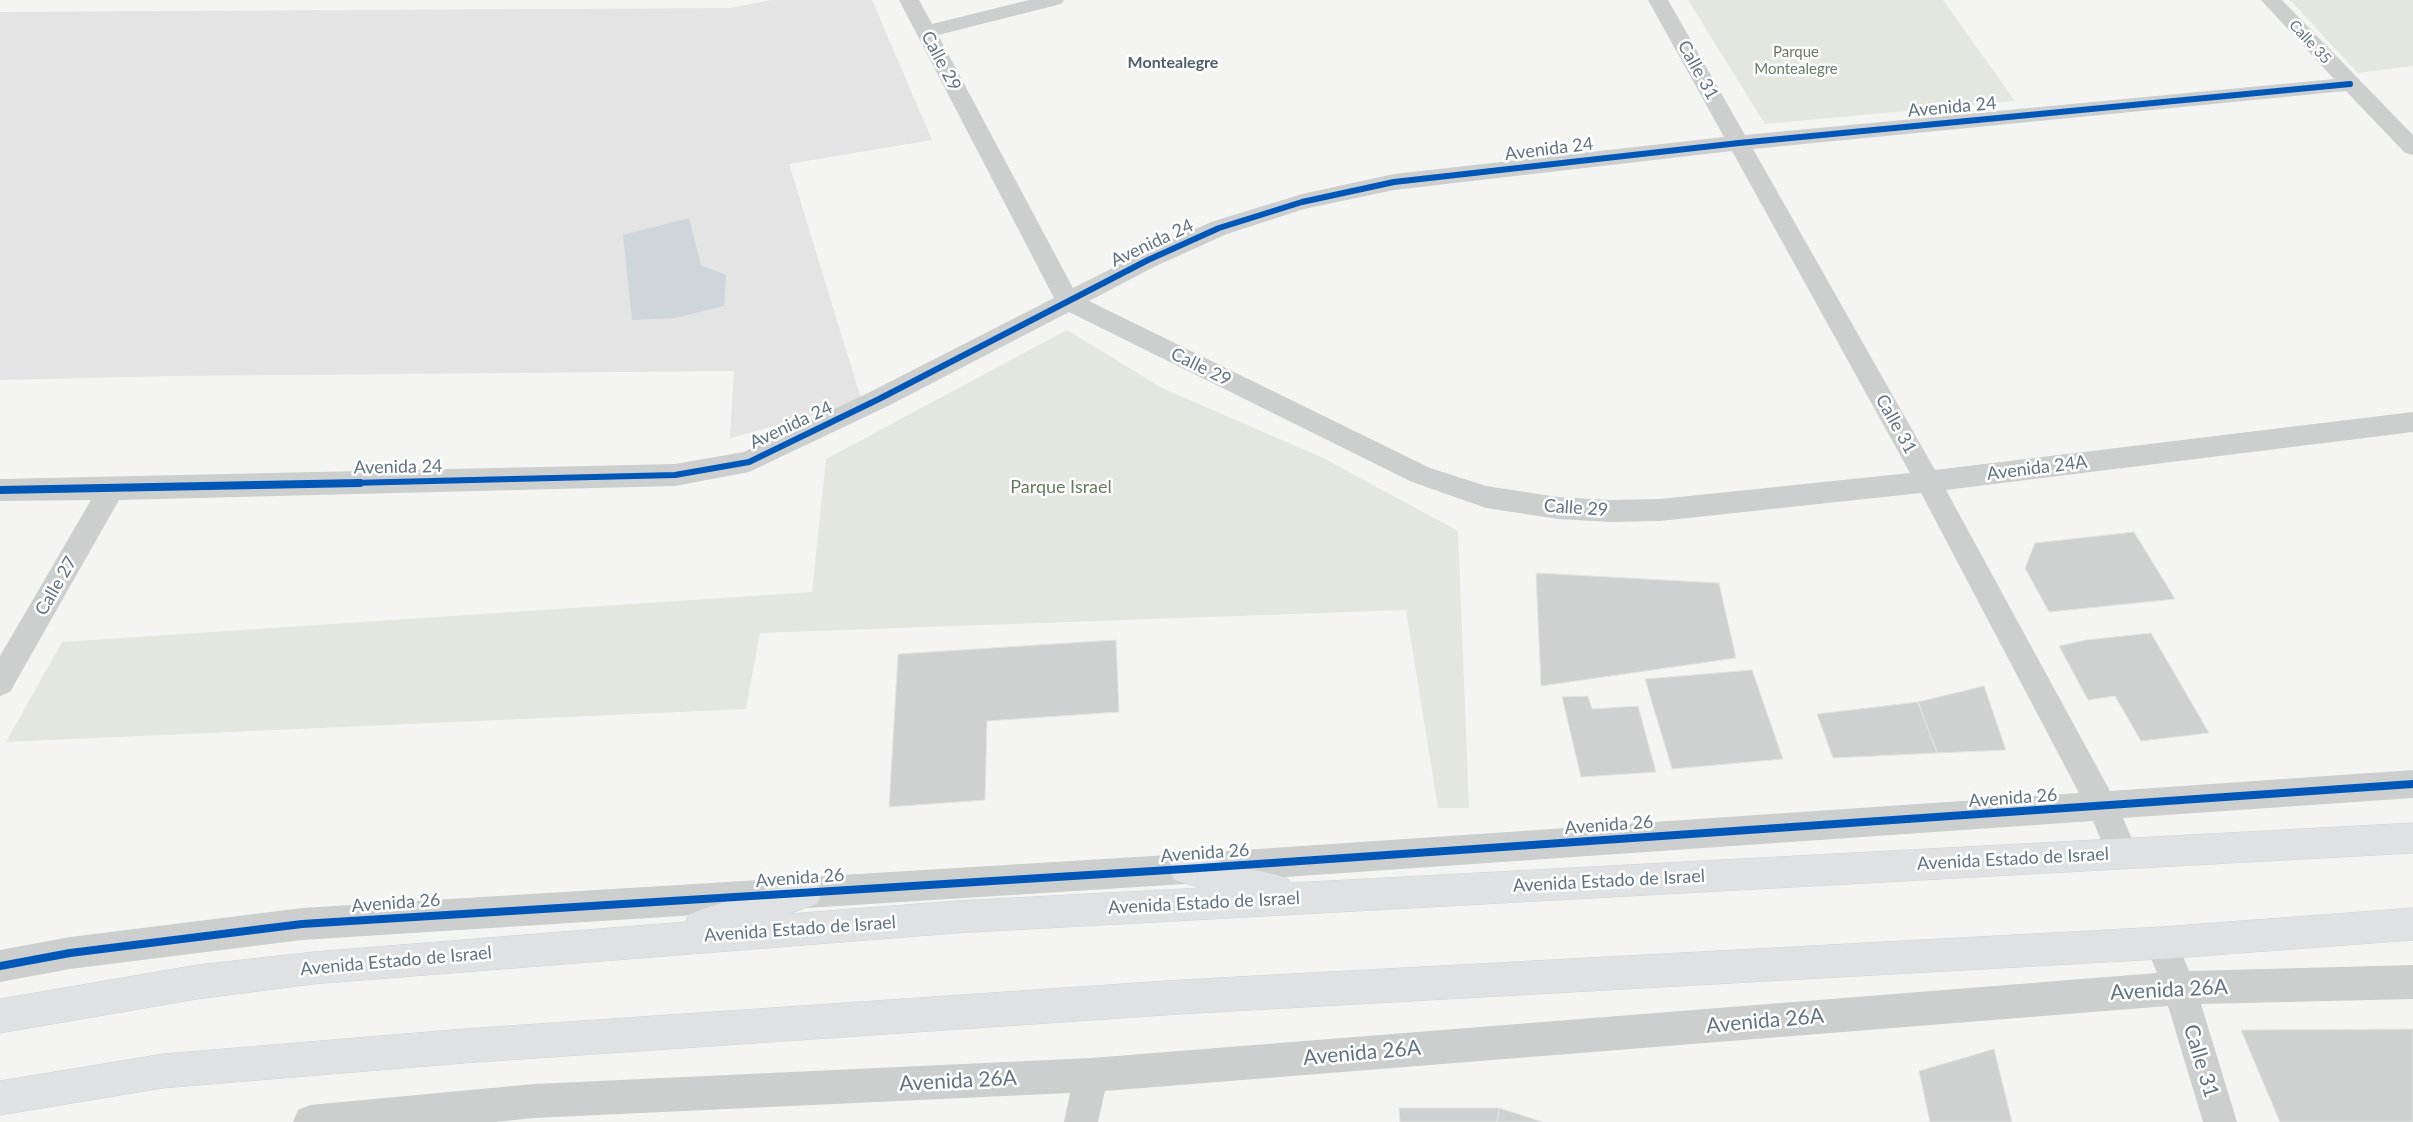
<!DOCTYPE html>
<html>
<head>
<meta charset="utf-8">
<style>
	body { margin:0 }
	canvas { display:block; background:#f4f4f2 }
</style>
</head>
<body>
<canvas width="2413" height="1122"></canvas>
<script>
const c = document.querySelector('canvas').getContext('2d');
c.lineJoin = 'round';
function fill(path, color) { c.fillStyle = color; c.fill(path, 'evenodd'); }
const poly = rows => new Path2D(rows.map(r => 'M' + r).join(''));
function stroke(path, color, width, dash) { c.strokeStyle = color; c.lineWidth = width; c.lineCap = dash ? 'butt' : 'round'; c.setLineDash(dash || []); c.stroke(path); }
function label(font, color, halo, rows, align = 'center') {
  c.font = font + ' Lato,sans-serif'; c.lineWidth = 5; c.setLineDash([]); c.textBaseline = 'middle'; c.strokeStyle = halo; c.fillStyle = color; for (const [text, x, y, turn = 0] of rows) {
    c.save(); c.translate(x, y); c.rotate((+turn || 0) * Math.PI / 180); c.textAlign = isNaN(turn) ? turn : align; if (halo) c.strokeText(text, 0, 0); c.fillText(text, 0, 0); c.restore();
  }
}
fill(poly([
	[772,0,872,0,932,140,789,164,862,402,730,438,734,371,170,376,0,380,0,12,730,8]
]), '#e3e4e3');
fill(poly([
	[1688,0,1943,0,2015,101,1765,124],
	[2290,0,2413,0,2413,66,2358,73],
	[1067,330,1162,388,1323,458,1458,531,1469,808,1438,808,1406,610,760,633,746,709,6,742,62,642,812,592,826,459]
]), '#e4e7e0');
fill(poly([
	[689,218,701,265,726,275,724,306,675,318,632,320,623,235]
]), '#ced6d9');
const building = poly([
	[2134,532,2175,599,2049,612,2025,568,2035,543,2134,532],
	[1536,573,1719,583,1736,658,1541,686,1536,573],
	[2151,633,2209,733,2141,741,2115,696,2088,700,2059,646,2086,640,2151,633],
	[1116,640,1119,712,987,721,985,800,889,807,898,654,1116,640],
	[1752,670,1783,759,1672,769,1645,679,1752,670],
	[1984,686,2006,750,1937,753,1918,702,1984,686],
	[1588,696,1592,709,1638,706,1656,772,1581,777,1562,697,1588,696],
	[1918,702,1937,753,1833,758,1817,714,1918,702],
	[2413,1029,2413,1122,2280,1122,2241,1030,2413,1029],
	[1994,1049,2012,1122,1930,1122,1919,1071,1994,1049],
	[1399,1108,1499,1108,1497,1122,1400,1122,1399,1108],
	[1499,1108,1543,1122,1497,1122,1499,1108]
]);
fill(building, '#cfd1d1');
stroke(building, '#e3e3e2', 1);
const major = poly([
	[2413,823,2413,853,956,933,313,984,197,999,0,1033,0,999,197,965,313,952,685,922,689,915,700,910,806,877,817,882,822,893,817,904,788,914,956,901,1201,888,1174,880,1169,869,1174,858,1185,854,1277,875,1288,879,1290,883,2413,823],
	[2413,908,2413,940,2161,959,1180,1014,464,1063,163,1088,0,1115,0,1081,163,1054,464,1029,1180,980,2161,927,2413,908]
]);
stroke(major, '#cfd1d1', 1);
fill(poly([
	[899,0,919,0,932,24,1029,0,1064,0,1061,4,938,35,1073,288,1140,254,1211,222,1302,194,1394,174,1724,137,1648,0,1668,0,1745,135,2334,79,2261,0,2282,0,2413,135,2413,155,2405,153,2346,91,1753,149,1935,470,2413,412,2413,432,1946,490,2110,791,2413,770,2413,798,2123,818,2138,853,2133,864,2122,868,2111,864,2093,821,1185,884,302,940,70,969,0,982,0,950,70,937,302,908,1185,854,2079,793,1921,493,1660,521,1610,522,1558,519,1486,508,1412,482,1069,312,888,406,749,472,675,486,119,500,10,692,0,696,0,656,91,500,0,501,0,479,675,464,744,452,870,392,1054,298,899,0],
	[1732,151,1910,473,1660,499,1610,500,1558,497,1486,486,1430,468,1089,301,1156,266,1227,234,1304,209,1394,190,1732,151],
	[2161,927,2173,932,2189,971,2413,965,2413,999,2201,1004,2237,1122,2203,1122,2168,1006,1105,1091,1098,1122,1064,1122,1070,1093,534,1118,495,1122,293,1122,298,1110,310,1105,534,1084,1091,1058,2157,973,2145,943,2149,932,2161,927]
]), '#cdcfcf');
fill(major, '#e0e1e2');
stroke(poly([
	[310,484,675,475,749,462,879,399,1148,260,1219,228,1302,202,1394,182,1739,143,2350,84]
]), '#0057b8', 6);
stroke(poly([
	[0,490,360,483],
	[0,966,70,953,302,924,1185,869,2413,784]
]), '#0057b8', 8);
label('15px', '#627484', '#fff', [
	["Calle 35",2310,42,47]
]);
label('15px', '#667b61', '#fff', [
	["Parque",1796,52],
	["Montealegre",1796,69]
]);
label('bold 16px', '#505e69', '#fff', [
	["Montealegre",1173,63]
]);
label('18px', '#627484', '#fff', [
	["Calle 29",941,61,62],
	["Calle 31",1698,70,61],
	["Avenida 24",1952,107,-5],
	["Avenida 24",1549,149,-7],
	["Avenida 24",1152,243,-25],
	["Calle 29",1201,367,26],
	["Calle 31",1896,424,61],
	["Avenida 24",791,425,-25],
	["Avenida 24",398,467,-1],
	["Avenida 24A",2037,468,-7],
	["Calle 29",1576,508,4],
	["Calle 27",56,586,-60],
	["Avenida 26",2013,798,-4],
	["Avenida 26",1609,825,-4],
	["Avenida 26",1205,853,-4],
	["Avenida Estado de Israel",2013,859,-3],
	["Avenida 26",800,878,-4],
	["Avenida Estado de Israel",1609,881,-3],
	["Avenida 26",396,903,-4],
	["Avenida Estado de Israel",1204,903,-3],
	["Avenida Estado de Israel",800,929,-4],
	["Avenida Estado de Israel",396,961,-5]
]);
label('18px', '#667b61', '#fff', [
	["Parque Israel",1061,487]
]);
label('21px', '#627484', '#fff', [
	["Avenida 26A",2169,990,-3],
	["Avenida 26A",1765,1021,-5],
	["Avenida 26A",1362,1053,-5],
	["Calle 31",2201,1061,73],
	["Avenida 26A",958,1081,-3]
]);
</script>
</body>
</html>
